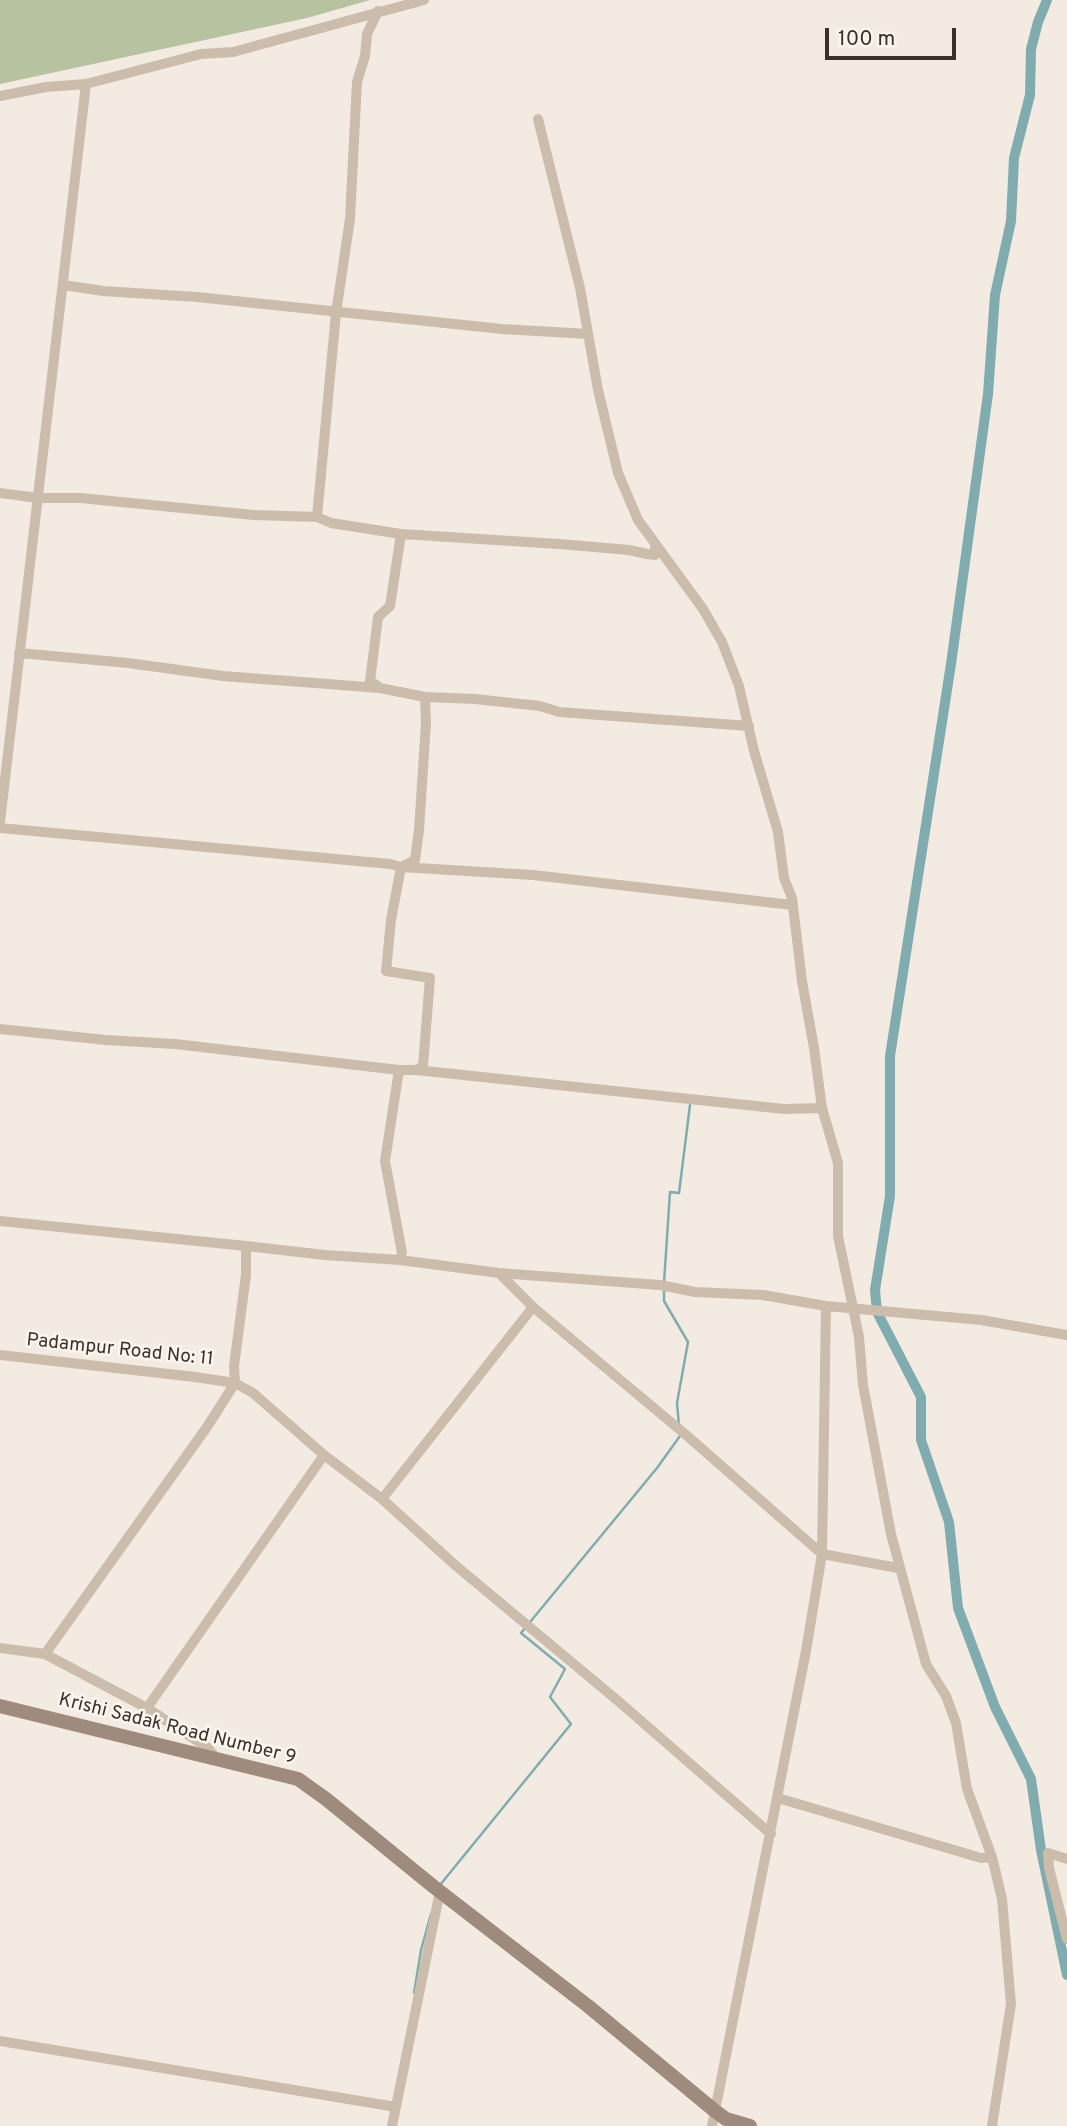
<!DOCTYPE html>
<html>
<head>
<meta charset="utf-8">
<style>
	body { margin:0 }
	#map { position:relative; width:1067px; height:2126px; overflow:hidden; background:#f3ebe1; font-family:Overpass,sans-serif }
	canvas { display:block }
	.scale { position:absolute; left:825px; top:28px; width:131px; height:32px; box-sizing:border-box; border:4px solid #3a302b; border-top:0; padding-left:9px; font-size:21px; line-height:24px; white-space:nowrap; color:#3a302b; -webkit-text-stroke:5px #faf5ed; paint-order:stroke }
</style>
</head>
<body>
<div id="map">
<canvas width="1067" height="2126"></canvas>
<div class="scale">100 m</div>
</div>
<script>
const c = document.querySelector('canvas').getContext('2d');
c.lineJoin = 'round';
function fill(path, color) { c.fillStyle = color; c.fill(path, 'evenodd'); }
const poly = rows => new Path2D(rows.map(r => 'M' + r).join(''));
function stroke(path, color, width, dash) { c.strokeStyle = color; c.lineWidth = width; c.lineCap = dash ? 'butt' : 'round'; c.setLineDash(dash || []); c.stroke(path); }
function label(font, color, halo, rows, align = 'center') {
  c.font = font + ' Overpass,sans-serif'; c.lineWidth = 5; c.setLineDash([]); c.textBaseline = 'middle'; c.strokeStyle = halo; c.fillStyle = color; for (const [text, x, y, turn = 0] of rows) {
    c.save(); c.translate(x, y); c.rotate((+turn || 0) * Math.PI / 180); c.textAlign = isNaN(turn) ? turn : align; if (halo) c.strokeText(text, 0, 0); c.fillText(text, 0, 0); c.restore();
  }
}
fill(poly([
	[0,0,370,0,307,18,0,84]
]), '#b6c2a0');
stroke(poly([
	[664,1283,670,1192,679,1193,690,1105],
	[664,1290,664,1301,688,1342,677,1403,679,1426],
	[440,1885,571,1724,550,1697,565,1669,521,1633,657,1468,680,1436,680,1433],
	[414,1993,421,1950,431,1914]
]), '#80acb0', 2.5);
stroke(poly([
	[1047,0,1038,22,1031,49,1030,95,1014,158,1011,221,995,295,988,394,951,664,890,1056,890,1196,875,1290,877,1312,921,1397,921,1440,949,1522,958,1608,995,1707,1031,1779,1041,1850,1067,1975]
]), '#80acb0', 10);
stroke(poly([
	[0,96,46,87,86,84,201,54,233,52,424,0],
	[538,119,580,288,598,390,618,473,638,520,703,609,722,642,739,686,754,751,778,832,784,878,792,898,802,981,814,1048,822,1108,838,1163,838,1236,859,1337,863,1385,891,1534,926,1664,946,1696,956,1723,967,1789,992,1857,1002,1899,1011,2004,992,2126],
	[63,285,103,291,197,297,502,329,588,334],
	[0,493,38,498,80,498,254,515,317,517,331,523,401,534,559,544,629,550,647,554,655,555,655,544],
	[317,517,336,313,350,219,357,82,365,56,367,34,378,11],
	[19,653,128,663,223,676,380,688,425,697,426,723,419,830,415,860,401,867,391,920,386,971,430,978,423,1066,416,1070],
	[379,687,370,681,378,617,390,606,401,534],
	[425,697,475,699,540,706,559,712,749,726],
	[0,822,86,84],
	[0,828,390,864,401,867,533,875,792,905],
	[0,1029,106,1040,175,1044,399,1070],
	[0,1221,246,1246],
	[400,1260,499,1273,660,1285,695,1292,763,1295,826,1306],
	[499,1273,533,1307,685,1434,822,1554,898,1568],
	[0,1355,195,1377,235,1383,253,1393,324,1455,382,1499,455,1565,617,1700,771,1834],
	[382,1499,533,1307],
	[0,1648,45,1654,147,1708,208,1748,216,1758],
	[45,1654,207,1427,235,1383,234,1366,246,1275,246,1246,325,1255,400,1260,402,1253,385,1161,399,1070,416,1070,784,1109,822,1108],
	[147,1708,324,1455],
	[778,1798,981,1858,992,1857],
	[1067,1859,1048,1853,1049,1868,1067,1939],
	[0,2041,396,2107],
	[392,2126,440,1891],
	[712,2126,806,1651,822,1554,826,1306,981,1320,1067,1335]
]), '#ccbcac', 10);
stroke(poly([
	[0,1706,298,1779,326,1799,434,1887,588,2006,715,2111,726,2119,750,2126]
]), '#9f8b7d', 14);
label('19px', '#3a302b', '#faf5ed', [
	["Padampur Road No: 11",120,1351,6],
	["Krishi Sadak Road Number 9",177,1730,14]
]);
</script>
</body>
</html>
